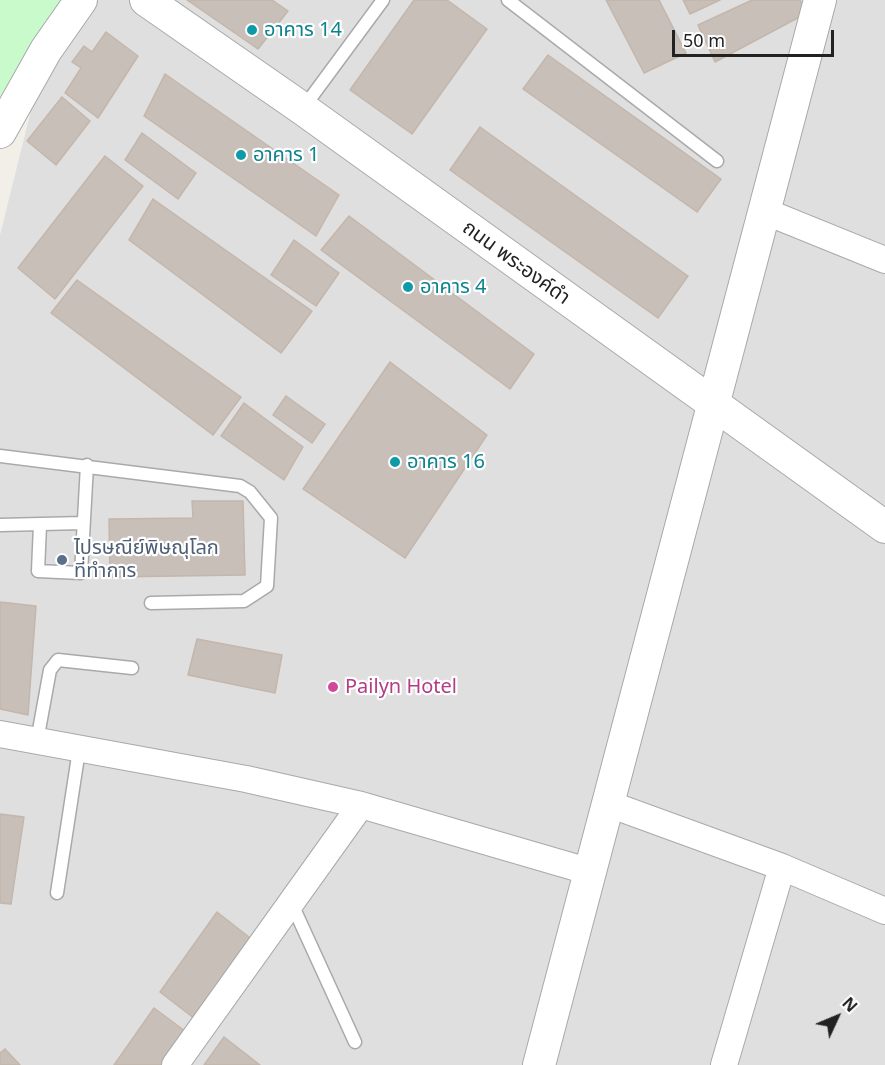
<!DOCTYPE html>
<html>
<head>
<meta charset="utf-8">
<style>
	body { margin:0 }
	#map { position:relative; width:885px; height:1065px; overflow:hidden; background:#f2efe9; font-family:"Noto Sans",sans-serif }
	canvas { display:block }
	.north { position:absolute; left:807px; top:987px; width:60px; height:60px; -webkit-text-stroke:4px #fff; paint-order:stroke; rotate:46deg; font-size:16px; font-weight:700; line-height:24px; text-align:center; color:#222 }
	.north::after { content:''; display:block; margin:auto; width:21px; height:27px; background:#222; clip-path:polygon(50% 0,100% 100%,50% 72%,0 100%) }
	.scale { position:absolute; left:672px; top:30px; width:162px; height:27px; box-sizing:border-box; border:3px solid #222; border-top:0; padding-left:8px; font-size:18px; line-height:21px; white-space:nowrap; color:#222; -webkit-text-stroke:4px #fff; paint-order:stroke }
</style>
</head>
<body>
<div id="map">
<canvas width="885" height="1065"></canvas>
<div class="north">N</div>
<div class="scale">50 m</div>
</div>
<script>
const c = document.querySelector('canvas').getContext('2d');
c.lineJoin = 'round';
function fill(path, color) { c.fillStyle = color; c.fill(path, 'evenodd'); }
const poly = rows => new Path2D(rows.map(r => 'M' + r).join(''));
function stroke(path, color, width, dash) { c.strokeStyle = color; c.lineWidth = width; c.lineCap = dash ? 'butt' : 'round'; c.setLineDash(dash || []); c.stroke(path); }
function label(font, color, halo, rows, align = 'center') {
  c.font = font + ' "Noto Sans","Noto Sans Thai",sans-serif'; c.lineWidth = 4.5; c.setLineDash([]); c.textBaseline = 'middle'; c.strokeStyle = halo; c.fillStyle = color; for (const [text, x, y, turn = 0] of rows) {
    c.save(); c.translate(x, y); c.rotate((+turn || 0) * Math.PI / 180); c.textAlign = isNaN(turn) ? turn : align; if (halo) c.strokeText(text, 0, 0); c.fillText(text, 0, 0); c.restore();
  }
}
fill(poly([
	[90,0,885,0,885,1065,0,1065,0,235,46,50]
]), '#e0dfdf');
fill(poly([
	[0,0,66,0,0,96]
]), '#c8facc');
const building = poly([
	[187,0,272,0,288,11,258,49,187,0],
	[414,0,447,0,487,29,412,134,350,90,414,0],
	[606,0,659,0,686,53,644,73,606,0],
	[683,0,720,0,690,14,683,0],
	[752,0,800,0,807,13,715,62,698,25,752,0],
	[106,32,138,56,98,118,65,93,81,68,72,62,84,46,92,52,106,32],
	[548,55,721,179,697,212,523,89,548,55],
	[165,74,339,195,316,236,144,116,165,74],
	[62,97,90,121,56,165,27,141,62,97],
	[480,127,688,276,658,318,450,170,480,127],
	[142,133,196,173,178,199,125,160,142,133],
	[105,156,143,186,55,299,18,268,105,156],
	[153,199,312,311,281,353,129,240,153,199],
	[349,216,534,354,510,389,321,250,349,216],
	[294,240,339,273,316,306,271,275,294,240],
	[77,280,241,397,213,435,51,313,77,280],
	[390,362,487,435,405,558,303,489,390,362],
	[286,396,325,424,312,443,273,415,286,396],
	[244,403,303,447,284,480,221,436,244,403],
	[192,501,243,501,245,575,110,577,109,519,193,518,192,501],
	[0,602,36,606,28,715,0,709,0,602],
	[197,639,282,655,275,693,188,675,197,639],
	[0,814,24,817,11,904,0,903,0,814],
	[217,912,254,941,195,1019,160,992,217,912],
	[154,1008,185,1031,162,1065,114,1065,154,1008],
	[224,1037,260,1065,204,1065,224,1037],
	[5,1049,20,1065,0,1065,0,1053,5,1049]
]);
fill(building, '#c7bfb8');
stroke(building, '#c4b6ab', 1.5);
const service = poly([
	[508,0,717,161],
	[304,107,383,0],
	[0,456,240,486,250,492,271,518,267,586,244,601,151,603],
	[0,525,83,523],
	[40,525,38,571,81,573,87,465],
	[37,741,50,670,58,660,132,668],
	[57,893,79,750],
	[291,902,355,1042]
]);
const minor = poly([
	[764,211,885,260],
	[0,734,246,779,361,805,591,872],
	[609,804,782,867,885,911],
	[175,1065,361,805],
	[724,1065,782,867]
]);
const tertiary = poly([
	[146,0,303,109,885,527],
	[0,132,46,50,81,0],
	[539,1065,820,0]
]);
stroke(service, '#a9a9a9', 15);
stroke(minor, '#a9a9a9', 28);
stroke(tertiary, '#a9a9a9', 34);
stroke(service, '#fff', 12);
stroke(minor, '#fff', 26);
stroke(tertiary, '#fff', 32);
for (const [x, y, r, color] of [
	[252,30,6,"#0f9aa8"],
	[241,155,6,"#0f9aa8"],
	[408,287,6,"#0f9aa8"],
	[395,462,6,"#0f9aa8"],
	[62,560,6,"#5c6f8a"],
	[333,687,6,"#d1479c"]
]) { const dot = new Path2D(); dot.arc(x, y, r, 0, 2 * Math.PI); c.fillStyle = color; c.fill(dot); stroke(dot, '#fff', 2); }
label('20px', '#0d838f', '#fff', [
	["อาคาร 14",264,30],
	["อาคาร 1",253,155],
	["อาคาร 4",420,287],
	["อาคาร 16",407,462]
], 'left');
label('20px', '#222', '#fff', [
	["ถนน พระองค์ดำ",516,263,36]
]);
label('20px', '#4e5e75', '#fff', [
	["ไปรษณีย์พิษณุโลก",74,548],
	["ที่ทำการ",74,571]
], 'left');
label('20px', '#b23c85', '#fff', [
	["Pailyn Hotel",345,687]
], 'left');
</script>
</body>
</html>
